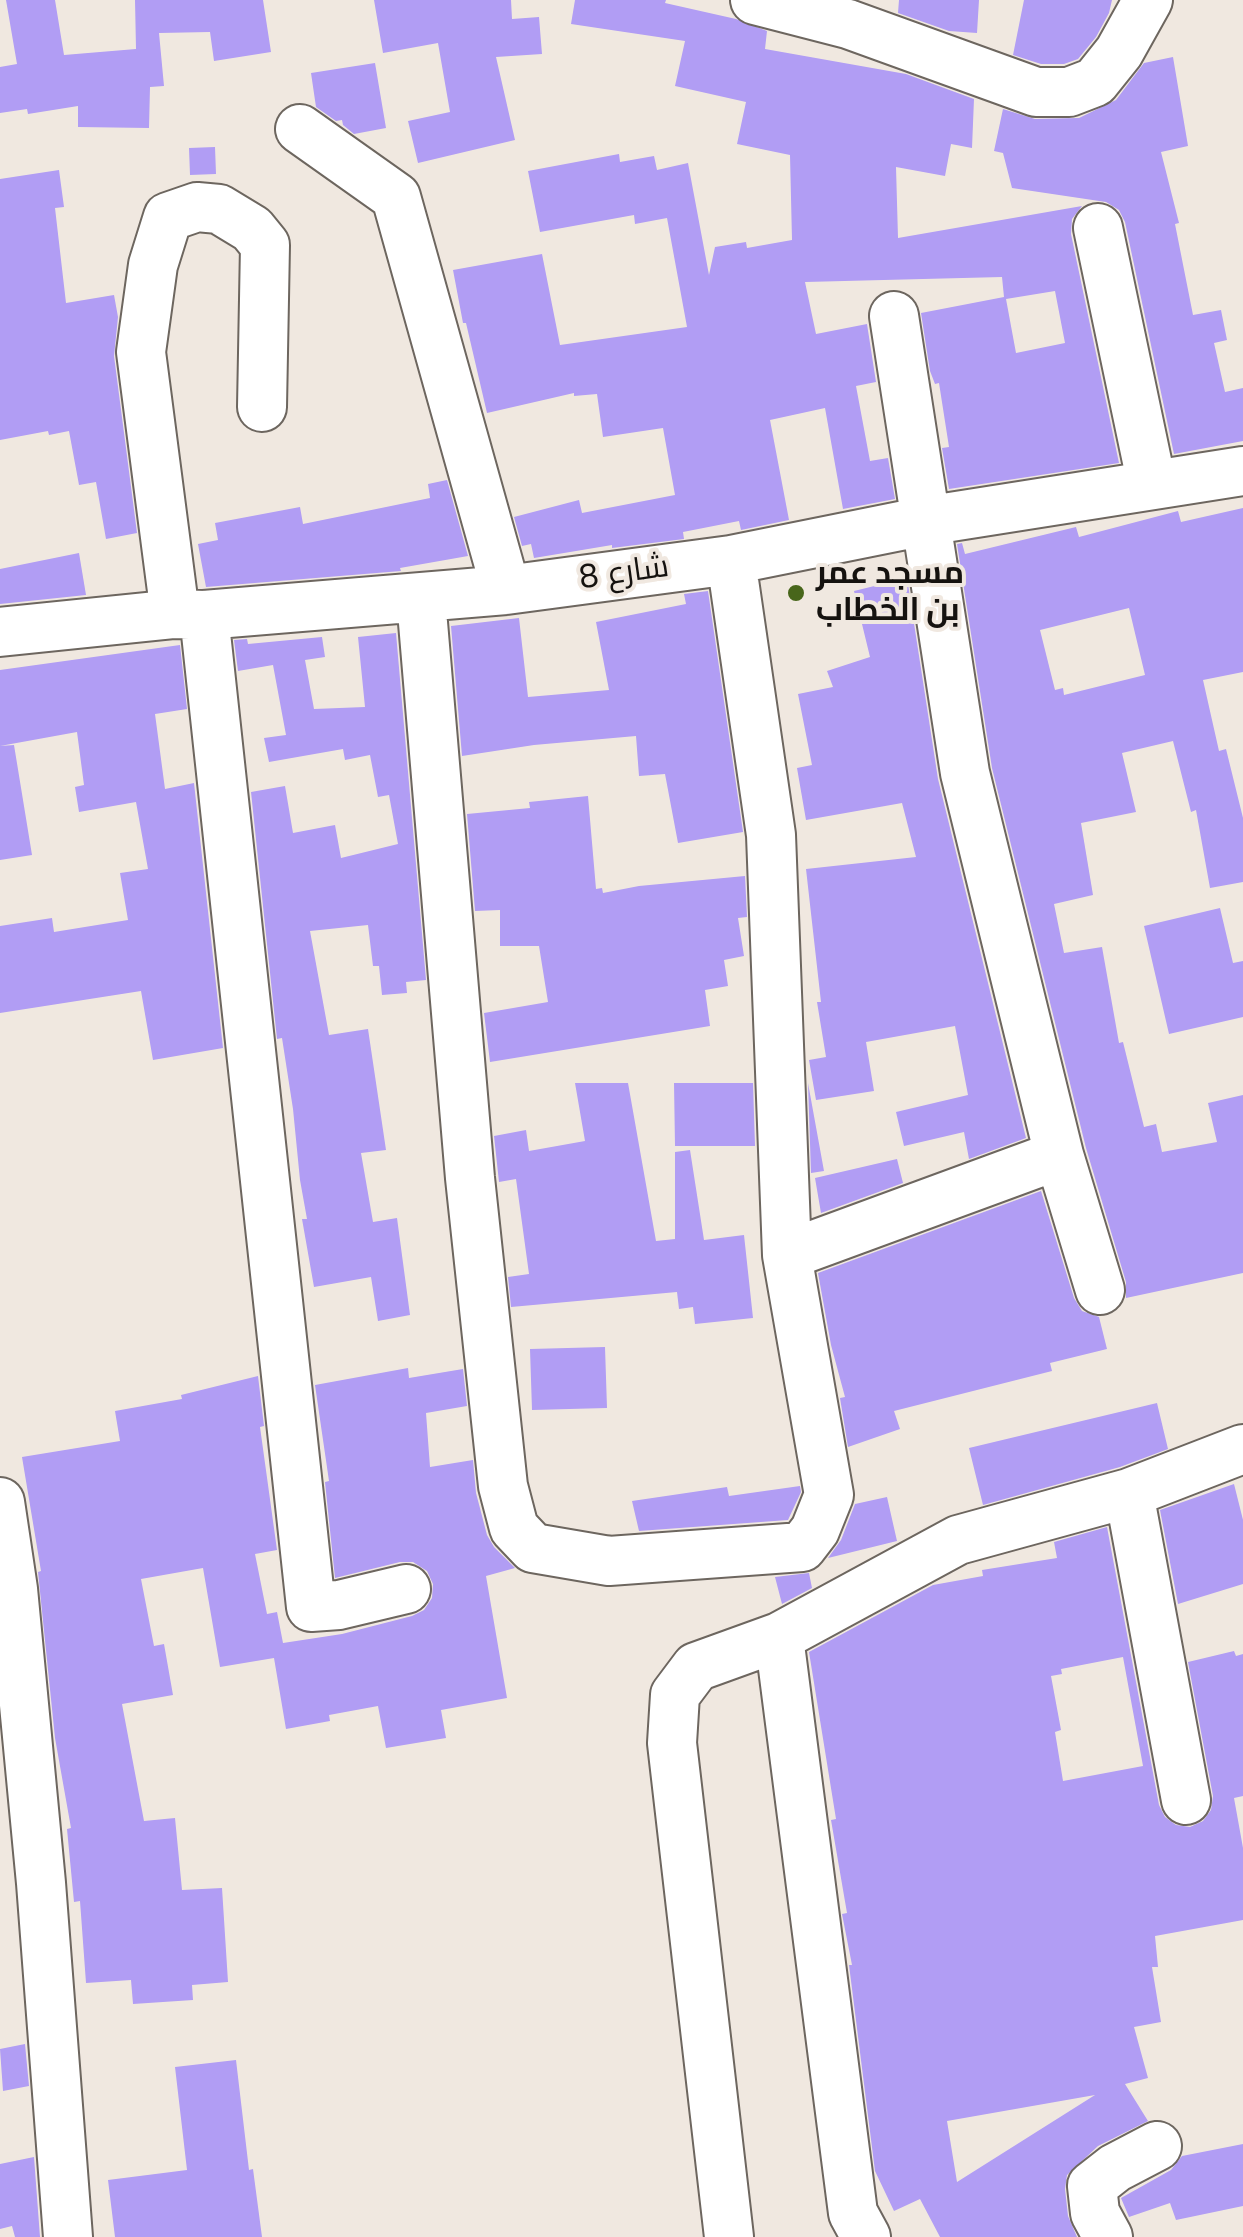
<!DOCTYPE html>
<html>
<head>
<meta charset="utf-8">
<style>
	body { margin:0 }
	canvas { display:block; background:#f0e8e0 }
</style>
</head>
<body>
<canvas width="1243" height="2237"></canvas>
<script>
const c = document.querySelector('canvas').getContext('2d');
c.lineJoin = 'round';
function fill(path, color) { c.fillStyle = color; c.fill(path, 'evenodd'); }
const poly = rows => new Path2D(rows.map(r => 'M' + r).join(''));
function stroke(path, color, width, dash) { c.strokeStyle = color; c.lineWidth = width; c.lineCap = dash ? 'butt' : 'round'; c.setLineDash(dash || []); c.stroke(path); }
function label(font, color, halo, rows, align = 'center') {
  c.font = font + ' Poppins,Cairo,sans-serif'; c.lineWidth = 8; c.setLineDash([]); c.textBaseline = 'middle'; c.strokeStyle = halo; c.fillStyle = color; for (const [text, x, y, turn = 0] of rows) {
    c.save(); c.translate(x, y); c.rotate((+turn || 0) * Math.PI / 180); c.textAlign = isNaN(turn) ? turn : align; if (halo) c.strokeText(text, 0, 0); c.fillText(text, 0, 0); c.restore();
  }
}
fill(poly([
	[6,0,55,0,64,55,136,49,135,0,263,0,271,52,214,61,210,32,159,33,164,86,150,87,149,128,78,127,78,106,28,114,27,109,0,113,0,67,17,64],
	[374,0,511,0,512,19,539,17,542,54,496,57,515,140,418,163,408,121,450,112,438,43,383,53],
	[575,0,666,0,665,3,736,19,767,31,765,49,906,74,974,99,972,148,951,144,945,176,896,167,898,238,1082,206,1072,219,1071,234,1119,463,949,489,942,448,949,447,939,383,935,384,930,371,921,313,1004,297,1002,277,805,282,816,334,867,324,876,382,856,386,870,461,888,458,895,499,843,509,825,408,770,420,789,520,741,530,739,521,683,532,684,539,612,548,612,545,534,558,531,544,522,546,514,517,579,500,582,513,675,495,663,428,603,437,597,394,574,396,574,393,487,413,466,323,463,323,453,270,542,254,560,345,687,327,667,218,635,224,634,215,540,232,528,171,619,154,620,162,654,156,657,170,688,163,709,275,715,247,746,242,747,248,792,240,790,155,737,144,746,102,675,86,685,41,571,24],
	[1055,291,1065,343,1016,353,1006,299],
	[899,0,979,0,977,33,949,31,898,13],
	[1024,0,1112,0,1109,13,1096,37,1078,59,1064,64,1041,64,1013,55],
	[1173,57,1188,146,1161,152,1179,223,1175,224,1193,315,1221,310,1227,340,1214,343,1225,392,1243,388,1243,441,1174,454,1125,222,1119,210,1106,202,1012,188,1003,153,994,151,1003,109,1035,119,1079,118,1116,100,1144,63],
	[375,63,386,128,354,134,343,125,342,120,336,121,316,107,311,73],
	[215,147,216,174,190,175,189,148],
	[59,170,64,207,55,208,66,303,114,295,118,317,114,356,137,533,106,539,96,482,79,485,69,431,49,435,48,431,0,440,0,179],
	[447,480,468,556,400,568,401,571,206,587,198,544,218,540,215,523,300,507,303,524,430,498,428,484],
	[1243,508,1243,672,1203,680,1219,751,1226,749,1243,818,1243,882,1210,888,1196,810,1191,812,1173,741,1122,753,1136,812,1081,823,1093,895,1054,904,1064,953,1102,947,1119,1043,1123,1042,1144,1127,1156,1124,1162,1152,1217,1142,1208,1103,1243,1095,1243,1273,1126,1298,1126,1282,1086,1148,992,768,957,544,962,543,965,554,1076,527,1079,537,1178,511,1181,522],
	[1129,608,1145,675,1064,695,1063,688,1055,690,1040,630],
	[79,553,86,595,0,604,0,569],
	[907,578,938,779,1026,1138,969,1159,964,1132,904,1146,896,1112,968,1095,955,1026,866,1042,874,1091,816,1100,809,1060,826,1057,817,1002,821,1002,806,869,916,857,902,803,806,820,797,768,812,765,798,694,833,687,827,671,870,657,854,591],
	[708,591,743,832,678,843,665,774,639,776,636,736,534,745,462,756,451,626,519,618,528,697,609,690,596,622,686,604,684,594],
	[396,633,426,980,406,982,407,993,382,995,379,966,373,966,368,925,310,931,329,1035,368,1029,386,1150,361,1153,373,1222,397,1218,410,1315,378,1321,371,1277,314,1287,302,1219,307,1219,300,1180,293,1109,282,1038,277,1039,251,792,285,786,293,833,335,825,341,858,398,844,389,795,378,797,370,755,345,760,343,749,269,762,264,738,286,735,273,665,238,671,234,640,247,639,248,644,322,637,325,657,305,660,314,709,365,707,358,637],
	[180,645,187,709,155,714,165,789,194,783,223,1048,153,1060,141,991,0,1013,0,926,52,918,54,932,128,920,120,873,148,869,136,802,79,812,75,787,84,785,77,732,0,746,0,670],
	[14,745,32,855,0,860,0,746],
	[588,796,596,889,602,888,603,893,639,886,745,876,747,917,738,918,744,956,724,960,728,986,705,990,710,1026,490,1062,484,1013,548,1002,539,946,500,946,500,910,475,911,467,814,530,808,529,802],
	[1220,908,1233,963,1243,961,1243,1017,1169,1034,1144,926],
	[575,1083,628,1083,656,1241,675,1239,675,1152,690,1150,704,1240,744,1235,753,1318,695,1324,693,1307,679,1309,677,1292,511,1307,508,1277,529,1274,516,1179,499,1182,494,1136,526,1130,529,1151,585,1141],
	[674,1083,753,1083,755,1146,675,1146],
	[808,1083,824,1171,811,1173],
	[897,1159,903,1183,821,1213,815,1178],
	[1041,1191,1074,1298,1082,1311,1099,1317,1107,1349,1050,1363,1052,1371,894,1411,900,1429,848,1447,840,1398,845,1397,831,1345,818,1273],
	[605,1347,607,1408,532,1410,530,1349],
	[408,1368,409,1378,463,1369,467,1406,426,1413,430,1467,473,1460,476,1493,487,1535,494,1547,515,1568,486,1576,507,1698,441,1710,446,1738,386,1748,378,1706,329,1715,330,1721,286,1729,274,1658,220,1667,203,1568,141,1579,154,1646,164,1644,173,1695,122,1704,144,1821,175,1818,182,1890,222,1888,228,1982,192,1985,193,2000,133,2004,131,1980,86,1983,80,1901,74,1902,67,1829,71,1828,55,1738,38,1572,41,1571,22,1457,120,1441,115,1411,182,1399,181,1395,258,1376,264,1426,260,1427,277,1550,255,1554,267,1614,277,1612,283,1643,342,1634,412,1616,424,1610,432,1598,433,1584,427,1571,413,1562,400,1562,335,1578,325,1482,329,1481,315,1385],
	[1157,1403,1168,1449,1120,1467,983,1505,969,1448],
	[1234,1484,1243,1520,1243,1584,1178,1604,1160,1510],
	[800,1486,801,1492,788,1520,639,1531,632,1501,727,1487,729,1496],
	[887,1497,897,1541,828,1558,841,1540,855,1504],
	[1107,1527,1159,1805,1165,1817,1176,1825,1190,1827,1203,1821,1211,1810,1213,1796,1188,1662,1234,1651,1236,1656,1243,1654,1243,1796,1234,1798,1243,1848,1243,1920,1155,1936,1158,1967,1152,1967,1161,2022,1134,2027,1148,2078,1125,2084,1148,2121,1098,2146,1067,2175,1065,2189,1068,2216,1077,2237,940,2237,920,2199,894,2211,875,2171,849,1965,852,1965,842,1914,847,1913,831,1820,836,1819,809,1652,933,1585,983,1576,982,1570,1057,1558,1054,1542],
	[1123,1657,1143,1766,1063,1781,1055,1732,1061,1730,1051,1676,1062,1674,1061,1669],
	[1095,2095,957,2182,947,2121],
	[809,1573,812,1588,782,1604,775,1577],
	[25,2044,29,2086,3,2091,0,2049],
	[236,2060,249,2170,253,2169,262,2237,115,2237,108,2180,187,2170,175,2067],
	[1243,2144,1243,2206,1176,2220,1170,2203,1129,2217,1121,2198,1171,2170,1182,2156],
	[34,2157,40,2237,15,2237,12,2226,0,2229,0,2164]
]), '#b19df4');
const minor = poly([
	[755,0,848,24,1036,92,1069,92,1095,82,1119,52,1148,0],
	[300,129,396,197,506,590],
	[1098,228,1152,485],
	[894,316,965,773,1059,1155,1100,1290],
	[421,599,470,1178,503,1486,514,1528,533,1548,609,1561,802,1547,815,1530,829,1495,787,1255,771,835,731,560],
	[175,614,141,352,153,265,168,217,197,207,219,209,252,229,265,245,262,407],
	[204,615,311,1607,339,1605,406,1589],
	[0,632,175,614,204,615,506,590,731,560,925,521,1243,471],
	[787,1255,1059,1155],
	[1129,1493,1186,1800],
	[0,1502,13,1589,41,1883,68,2237],
	[779,1637,853,2213,866,2237],
	[729,2237,672,1743,675,1695,696,1667,779,1637,958,1540,1129,1493,1243,1449],
	[1108,2237,1095,2213,1092,2186,1115,2168,1157,2146]
]);
stroke(minor, '#6d665f', 52);
stroke(minor, '#fff', 48);
for (const [x, y, r, color] of [
	[796,593,10,"#48661b"]
]) { const dot = new Path2D(); dot.arc(x, y, r, 0, 2 * Math.PI); c.fillStyle = color; c.fill(dot); stroke(dot, '#f0e8e0', 4); }
label('32px', '#15120f', '#f0e8e0', [
	["شارع 8",624,574,-8]
]);
label('bold 32px', '#15120f', '#f0e8e0', [
	["مسجد عمر",816,575],
	["بن الخطاب",816,612]
], 'left');
</script>
</body>
</html>
